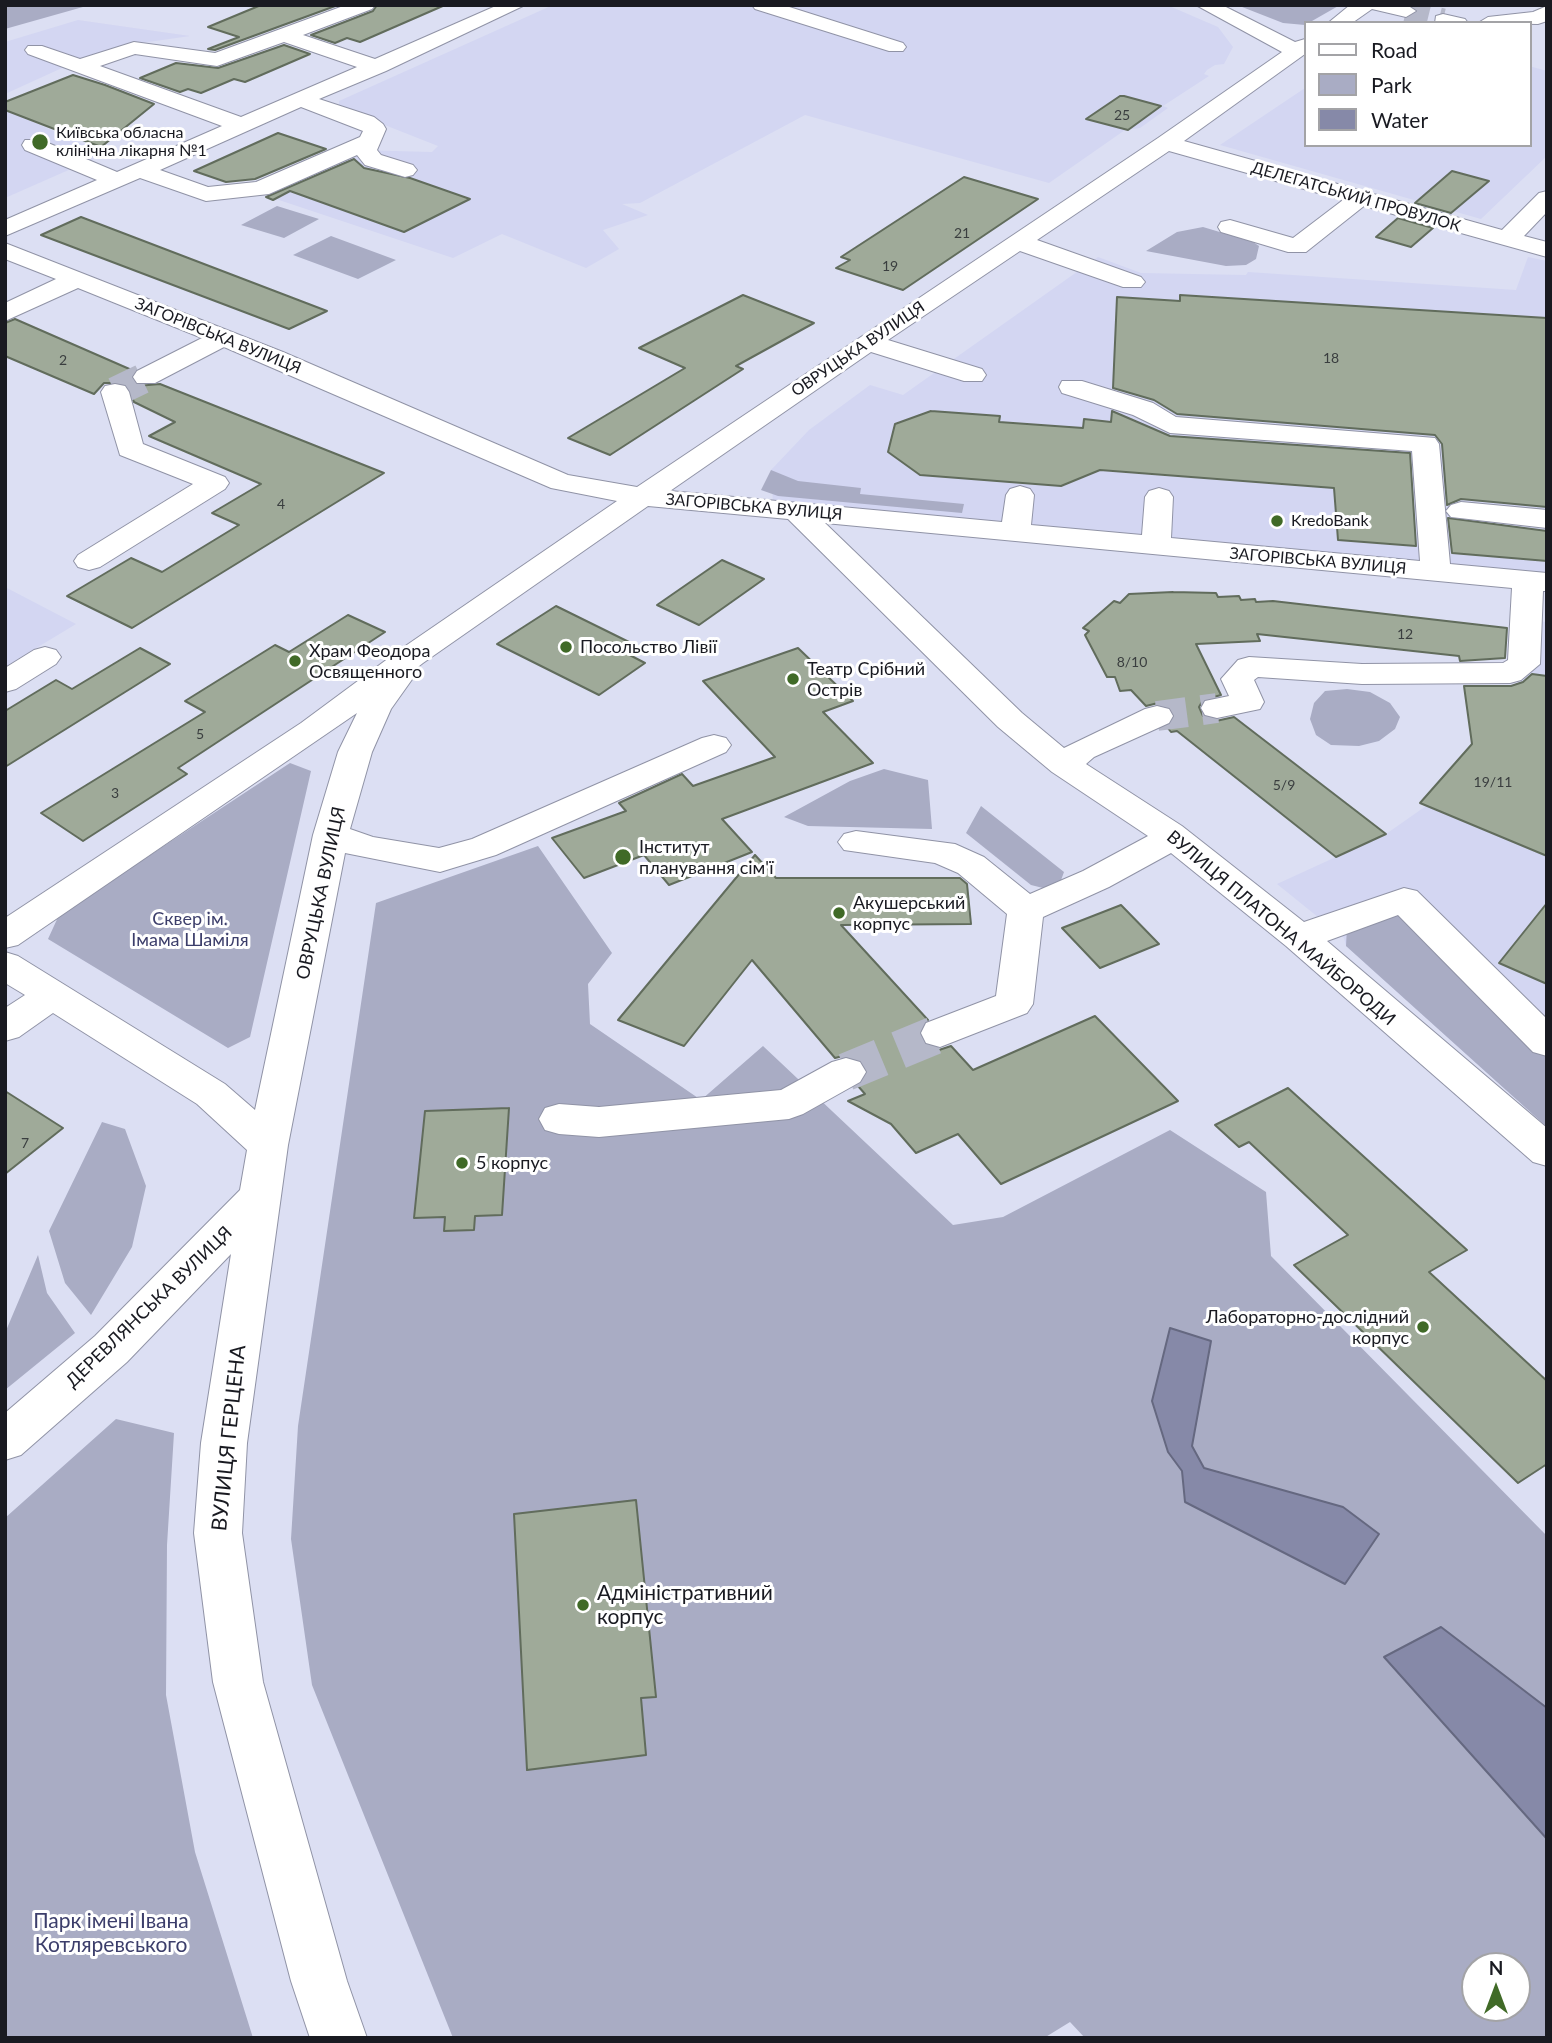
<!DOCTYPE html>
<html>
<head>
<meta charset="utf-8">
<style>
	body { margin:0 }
	#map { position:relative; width:1552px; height:2043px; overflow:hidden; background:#dcdff3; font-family:Lato,sans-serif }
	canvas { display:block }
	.frame { position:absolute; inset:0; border:7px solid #191a21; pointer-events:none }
	.legend { position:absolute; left:1304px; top:21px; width:228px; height:126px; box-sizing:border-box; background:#fff; border:2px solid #a3a3a6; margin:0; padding:9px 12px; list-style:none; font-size:21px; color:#191a21 }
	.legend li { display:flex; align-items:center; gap:14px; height:35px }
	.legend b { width:35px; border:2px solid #a3a3a6 }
	.north { position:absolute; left:1461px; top:1952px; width:70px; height:70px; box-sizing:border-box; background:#fff; border:2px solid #a3a3a6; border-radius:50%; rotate:0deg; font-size:19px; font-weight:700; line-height:28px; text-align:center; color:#191a21 }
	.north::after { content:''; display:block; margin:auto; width:24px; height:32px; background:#406a27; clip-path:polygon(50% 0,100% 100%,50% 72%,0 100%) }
</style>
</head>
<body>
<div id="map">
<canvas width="1552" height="2043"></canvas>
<div class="frame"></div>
<ul class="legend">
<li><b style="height:9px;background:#fff"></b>Road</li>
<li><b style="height:19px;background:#a9acc4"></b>Park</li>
<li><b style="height:19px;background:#8689a8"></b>Water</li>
</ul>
<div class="north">N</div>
</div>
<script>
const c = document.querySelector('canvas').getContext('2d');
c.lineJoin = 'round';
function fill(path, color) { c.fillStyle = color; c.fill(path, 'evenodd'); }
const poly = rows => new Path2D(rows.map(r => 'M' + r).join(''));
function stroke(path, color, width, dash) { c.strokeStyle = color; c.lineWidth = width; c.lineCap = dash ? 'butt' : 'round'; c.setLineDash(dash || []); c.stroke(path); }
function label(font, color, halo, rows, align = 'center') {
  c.font = font + ' Lato,sans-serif'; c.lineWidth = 6; c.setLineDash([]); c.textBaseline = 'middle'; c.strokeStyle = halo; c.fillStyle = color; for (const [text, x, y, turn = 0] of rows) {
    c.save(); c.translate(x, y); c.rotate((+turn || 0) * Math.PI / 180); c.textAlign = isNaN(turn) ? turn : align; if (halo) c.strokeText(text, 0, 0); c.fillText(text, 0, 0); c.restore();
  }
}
fill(poly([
	[553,5,1167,5,1218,27,1233,47,1224,64,1215,65,1207,70,1204,74,1209,76,1163,106,1168,108,1140,128,1125,130,1049,183,805,115,640,203,622,204,648,215,603,230,619,249,586,268,502,234,453,258,273,198,277,190,356,150,432,152,438,146,339,107,339,101],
	[78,20,190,36,127,45,73,63,5,94,5,42],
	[1529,66,1547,71,1547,156,1481,219,1220,145,1305,88,1305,145,1529,145],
	[5,111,22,117,105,154,5,198],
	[1098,257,1141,273,1246,275,1248,272,1516,290,1528,257,1547,261,1547,579,773,503,771,470,809,430,870,385,903,395],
	[5,587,76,624,5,667],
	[1537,621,1547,622,1547,1127,1346,946,1344,938,1277,884,1386,834,1426,806,1420,803,1466,751,1483,757,1524,706,1518,682,1540,661]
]), '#d3d6f2');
fill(poly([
	[5,5,90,5,5,29],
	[1237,5,1340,5,1305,25,1283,23],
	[277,206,319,219,284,238,241,225],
	[1203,227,1253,242,1259,246,1256,259,1246,265,1226,266,1146,251,1177,232],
	[331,236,396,260,358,279,293,255],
	[771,470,798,481,861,488,860,494,964,504,962,513,778,496,761,490],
	[1347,689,1370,692,1390,703,1400,717,1395,729,1379,741,1359,746,1331,745,1316,735,1310,719,1314,703,1325,691],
	[290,763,311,771,250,1037,228,1048,48,939,59,915],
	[884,769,928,780,932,829,808,826,784,817,850,781],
	[981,806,1064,872,1060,883,1043,888,1031,885,966,833],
	[538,846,612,953,588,984,590,1024,701,1100,763,1046,953,1225,1003,1217,1170,1130,1266,1192,1271,1256,1547,1536,1547,2038,1085,2038,1070,2022,1044,2038,453,2038,312,1685,291,1539,298,1426,376,903],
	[1475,1966,1517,1966,1517,2008,1475,2008],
	[1387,912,1406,917,1547,1057,1547,1127,1346,946,1347,927],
	[102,1122,125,1129,146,1186,132,1247,91,1315,65,1283,49,1231],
	[38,1255,47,1293,75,1333,5,1390,5,1333],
	[116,1419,174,1433,167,1545,166,1695,195,1852,253,2038,5,2038,5,1518]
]), '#a9acc4');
const water = poly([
	[1170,1328,1211,1341,1192,1446,1204,1468,1343,1507,1379,1534,1345,1584,1185,1502,1182,1471,1168,1452,1152,1401,1170,1328],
	[1441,1627,1547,1708,1547,1839,1384,1657,1441,1627]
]);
fill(water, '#8689a8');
stroke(water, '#656880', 2);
const building = poly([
	[261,5,338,5,215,50,208,49,239,37,208,27,261,5],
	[377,5,445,5,360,42,347,38,335,43,311,35,373,11,377,5],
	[284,45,310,54,245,82,234,79,201,93,188,89,180,92,140,78,176,63,218,68,284,45],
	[73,75,105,85,154,104,101,147,5,110,5,102,73,75],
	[1120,96,1124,96,1161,106,1128,130,1086,119,1120,96],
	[278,133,326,149,255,179,226,182,194,171,278,133],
	[354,159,364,168,410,178,470,199,404,232,290,191,273,200,266,197,354,159],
	[1452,171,1489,181,1451,213,1415,203,1452,171],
	[964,177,1038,199,903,290,836,268,850,260,841,257,964,177],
	[81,217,327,311,289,329,41,235,81,217],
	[1398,218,1433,228,1411,247,1376,237,1398,218],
	[743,295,814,323,736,366,743,369,610,455,568,438,685,368,639,348,743,295],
	[1180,295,1547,318,1547,507,1461,499,1447,505,1442,444,1435,435,1177,414,1154,400,1113,388,1117,297,1180,301,1180,295],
	[15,319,134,371,131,378,137,386,160,384,384,473,132,628,67,596,131,558,162,572,239,525,212,513,261,484,149,436,175,422,134,402,126,383,104,383,94,394,5,356,5,323,15,319],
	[931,411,1000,416,999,422,1083,428,1084,419,1111,422,1112,411,1170,436,1410,453,1416,546,1338,540,1334,488,1100,470,1061,486,920,475,888,452,895,424,931,411],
	[1448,518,1547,531,1547,561,1452,553,1448,518],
	[722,560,764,579,699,625,657,605,722,560],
	[1173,592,1216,593,1218,597,1239,596,1241,600,1255,599,1256,602,1273,601,1507,628,1505,658,1460,661,1459,656,1257,634,1260,641,1196,644,1221,695,1203,700,1199,707,1203,716,1216,721,1234,717,1386,834,1336,857,1177,731,1171,732,1167,727,1175,717,1171,708,1158,703,1146,706,1131,690,1120,691,1115,677,1107,677,1085,635,1089,631,1083,628,1114,601,1120,603,1129,594,1173,592],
	[556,606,633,644,622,651,645,663,599,695,497,644,556,606],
	[348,615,385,632,178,768,187,774,83,841,41,813,205,712,185,701,275,645,289,652,348,615],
	[140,648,170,664,5,767,5,711,56,680,72,689,140,648],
	[798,648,853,701,823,712,873,763,722,819,752,852,669,885,644,855,584,878,552,838,626,811,619,803,682,774,693,786,775,757,703,681,798,648],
	[1532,674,1547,676,1547,856,1420,803,1472,744,1464,686,1511,686,1523,682,1532,674],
	[755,855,776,878,960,878,967,884,971,924,841,925,928,1020,919,1032,924,1044,939,1050,951,1046,973,1070,1095,1016,1178,1101,1001,1184,958,1134,916,1153,891,1124,848,1101,865,1094,858,1086,868,1073,862,1061,847,1055,835,1058,752,960,684,1046,618,1020,755,855],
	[1547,903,1547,984,1499,963,1547,903],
	[1121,905,1159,944,1100,968,1062,928,1121,905],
	[1288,1088,1467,1250,1429,1272,1547,1381,1547,1464,1518,1483,1294,1265,1348,1235,1249,1142,1239,1147,1215,1125,1288,1088],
	[5,1091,63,1128,5,1174,5,1091],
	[509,1108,502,1215,475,1216,474,1230,444,1231,445,1217,414,1218,425,1111,509,1108],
	[636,1500,656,1697,641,1698,646,1755,527,1770,514,1514,636,1500]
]);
fill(building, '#9faa99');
stroke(building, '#616c5c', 2);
stroke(poly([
	[1406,11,1443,20]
]), '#b5b8c9', 23, [23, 11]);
stroke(poly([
	[115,392,146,377],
	[1157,716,1217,708]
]), '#b5b8c9', 30, [30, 15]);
stroke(poly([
	[846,1072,940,1033]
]), '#b5b8c9', 38, [38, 19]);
const minor = poly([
	[346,5,375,5,372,9,303,35,375,59,498,5,525,5,386,71,319,99,374,117,383,124,386,129,377,150,381,155,413,165,417,170,413,175,405,177,365,165,357,155,269,194,206,201,140,178,5,236,5,220,97,180,25,150,22,145,25,140,41,140,117,172,222,126,28,54,25,50,28,46,42,46,80,59,134,42,215,53,346,5],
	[284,42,357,67,241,117,100,66,135,54,217,66,284,42],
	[301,107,363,131,360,137,256,182,208,187,160,170,301,107],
	[752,5,783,5,903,43,906,47,903,51,889,51,755,9,752,5],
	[1196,5,1222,5,1295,42,1305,39,1305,54,1184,141,1502,230,1539,193,1547,191,1547,212,1524,236,1547,242,1547,257,1364,206,1306,252,1288,252,1221,232,1218,227,1221,222,1230,220,1293,238,1343,200,1169,151,1037,240,1141,277,1145,282,1141,287,1123,287,1020,251,888,340,982,369,986,375,982,381,964,381,871,352,670,491,1002,522,1006,495,1010,489,1020,486,1030,489,1034,495,1031,525,1142,535,1145,497,1149,491,1159,488,1169,491,1173,497,1171,538,1420,561,1412,451,1170,433,1133,415,1062,393,1059,387,1062,381,1082,381,1153,403,1176,417,1435,438,1439,444,1450,564,1547,573,1547,591,1543,591,1540,664,1521,680,1510,683,1362,684,1258,677,1254,680,1264,702,1260,709,1217,718,1205,715,1201,708,1205,701,1229,696,1221,679,1238,660,1249,657,1362,664,1503,663,1508,660,1512,588,825,523,1022,713,1064,748,1145,709,1157,706,1169,709,1173,716,1169,723,1094,757,1086,764,1182,826,1304,922,1404,888,1417,891,1547,1019,1547,1056,1533,1052,1398,915,1327,941,1547,1128,1547,1166,1533,1162,1286,946,1171,853,1109,887,1043,917,1033,1004,1027,1013,940,1047,926,1043,921,1033,926,1023,996,996,1007,914,958,873,935,863,844,850,838,842,844,834,856,831,955,844,984,857,1030,894,1083,871,1148,836,1052,772,998,727,788,519,648,506,423,663,410,673,413,678,391,709,372,752,350,829,373,837,439,848,472,839,702,738,714,735,726,738,731,745,726,752,496,855,453,868,440,872,345,853,288,1145,247,1443,242,1533,263,1682,347,1981,367,2038,310,2038,291,1981,213,1682,194,1533,201,1443,231,1254,127,1362,21,1455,5,1460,5,1413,95,1336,240,1190,247,1150,197,1104,53,1013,19,1037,5,1041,5,1008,25,995,5,983,5,952,18,956,225,1084,255,1110,313,835,338,752,357,713,18,945,5,948,5,918,301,723,401,649,617,501,551,488,224,347,155,383,137,383,133,377,137,371,202,338,78,288,5,321,5,303,56,279,5,259,5,243,283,352,568,475,637,487,1158,138,1282,52,1196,5],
	[1350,5,1407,5,1416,11,1406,17,1372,9,1352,23,1328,23,1350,5],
	[1547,6,1547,21,1538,24,1478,23,1488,17,1533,12,1547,6],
	[1443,14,1465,19,1468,23,1435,23,1436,16,1443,14],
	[115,384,125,386,129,392,143,444,225,477,229,483,225,489,100,567,89,570,78,567,74,561,78,555,193,484,120,455,101,392,105,386,115,384],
	[1461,502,1547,510,1547,528,1451,517,1446,511,1451,505,1461,502],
	[45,647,56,650,61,657,56,664,16,689,5,692,5,668,34,650,45,647],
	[846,1058,860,1062,866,1072,860,1082,803,1114,789,1119,599,1137,559,1134,545,1130,539,1119,545,1108,559,1104,599,1107,781,1090,832,1062,846,1058]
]);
stroke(minor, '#9093a6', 2);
fill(minor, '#fff');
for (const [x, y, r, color] of [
	[40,142,9,"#406a27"],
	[1277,521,7,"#406a27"],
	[566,647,7,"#406a27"],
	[295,661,7,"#406a27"],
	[793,679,7,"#406a27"],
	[623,857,9,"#406a27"],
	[839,913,7,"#406a27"],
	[462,1163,7,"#406a27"],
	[1423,1327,7,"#406a27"],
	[583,1605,7,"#406a27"]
]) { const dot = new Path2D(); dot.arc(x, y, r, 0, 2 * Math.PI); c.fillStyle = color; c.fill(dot); stroke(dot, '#fff', 2.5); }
label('14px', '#3a3e3f', null, [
	["25",1122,115],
	["21",962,233],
	["19",890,266],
	["18",1331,358],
	["2",63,360],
	["4",281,504],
	["12",1405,634],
	["8/10",1132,662],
	["5",200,734],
	["19/11",1493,782],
	["5/9",1284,785],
	["3",115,793],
	["7",25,1143]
]);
label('16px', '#191a21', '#fff', [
	["Київська обласна",56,133],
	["клінічна лікарня №1",56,151],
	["KredoBank",1291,521]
], 'left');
label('16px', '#191a21', '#fff', [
	["ДЕЛЕГАТСЬКИЙ ПРОВУЛОК",1356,197,16],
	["ЗАГОРІВСЬКА ВУЛИЦЯ",218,336,22],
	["ОВРУЦЬКА ВУЛИЦЯ",858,349,-34],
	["ЗАГОРІВСЬКА ВУЛИЦЯ",754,507,5],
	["ЗАГОРІВСЬКА ВУЛИЦЯ",1318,561,5]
]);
label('18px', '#191a21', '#fff', [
	["Посольство Лівії",580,647],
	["Храм Феодора",309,651],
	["Освященного",309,672],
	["Театр Срібний",807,669],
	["Острів",807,690],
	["Інститут",639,847],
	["планування сім'ї",639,868],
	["Акушерський",853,903],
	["корпус",853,924],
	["5 корпус",476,1163],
	["Лабораторно-дослідний",1409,1317,"right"],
	["корпус",1409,1338,"right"]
], 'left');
label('18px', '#191a21', '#fff', [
	["ОВРУЦЬКА ВУЛИЦЯ",321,893,-78],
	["ВУЛИЦЯ ПЛАТОНА МАЙБОРОДИ",1281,928,40],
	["ДЕРЕВЛЯНСЬКА ВУЛИЦЯ",149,1307,-44]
]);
label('18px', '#3c3e6b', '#fff', [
	["Сквер ім.",190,919],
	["Імама Шаміля",190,940]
]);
label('21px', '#191a21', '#fff', [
	["ВУЛИЦЯ ГЕРЦЕНА",229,1438,-84]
]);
label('21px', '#191a21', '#fff', [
	["Адміністративний",597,1593],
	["корпус",597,1617]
], 'left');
label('21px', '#3c3e6b', '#fff', [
	["Парк імені Івана",111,1921],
	["Котляревського",111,1945]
]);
</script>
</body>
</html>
